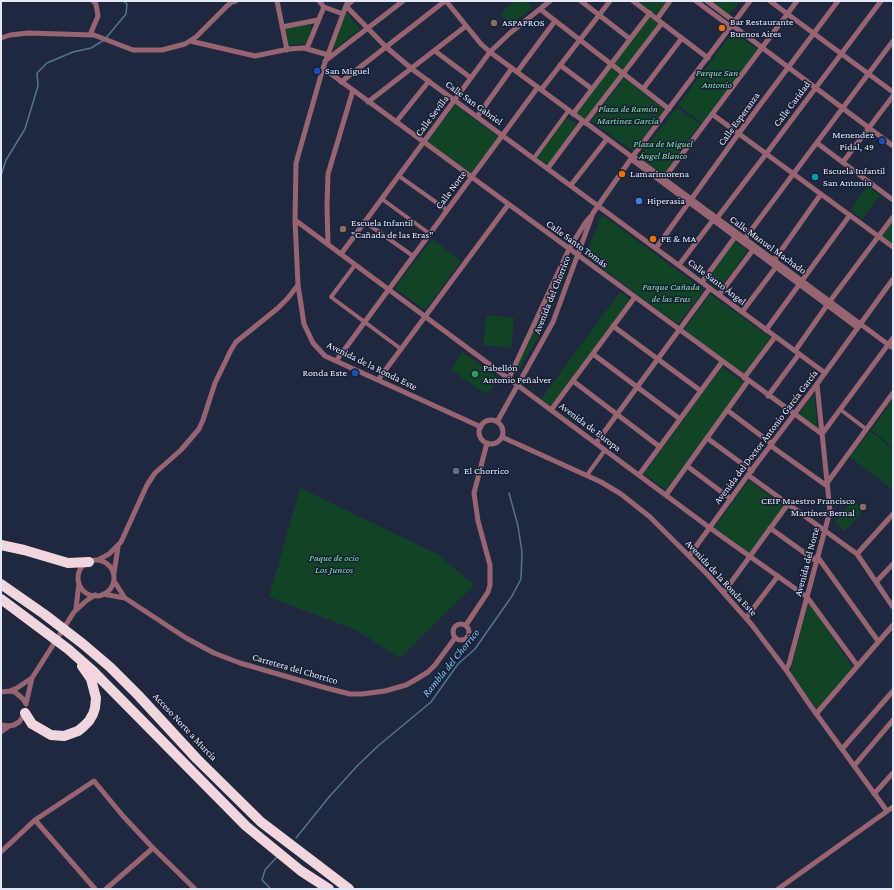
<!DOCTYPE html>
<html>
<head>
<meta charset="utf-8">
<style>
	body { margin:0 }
	#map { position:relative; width:894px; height:890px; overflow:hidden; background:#202840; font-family:"Crimson Pro",serif }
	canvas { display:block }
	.frame { position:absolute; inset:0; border:2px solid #e3e9f9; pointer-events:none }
</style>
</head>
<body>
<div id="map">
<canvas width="894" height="890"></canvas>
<div class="frame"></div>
</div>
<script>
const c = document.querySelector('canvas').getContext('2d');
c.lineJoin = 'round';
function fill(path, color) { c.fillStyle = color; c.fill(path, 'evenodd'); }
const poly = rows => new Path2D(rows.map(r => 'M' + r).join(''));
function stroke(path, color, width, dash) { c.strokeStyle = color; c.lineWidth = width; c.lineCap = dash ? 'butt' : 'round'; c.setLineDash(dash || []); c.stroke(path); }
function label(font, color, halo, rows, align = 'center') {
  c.font = font + ' "Crimson Pro",serif'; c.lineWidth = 3; c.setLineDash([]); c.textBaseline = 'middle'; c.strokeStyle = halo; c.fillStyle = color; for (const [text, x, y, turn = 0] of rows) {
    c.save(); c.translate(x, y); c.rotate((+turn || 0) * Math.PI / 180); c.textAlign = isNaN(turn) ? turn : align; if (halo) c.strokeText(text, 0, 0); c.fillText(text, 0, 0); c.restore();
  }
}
fill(poly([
	[516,1,526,1,532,8,510,25,500,13],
	[638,1,667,1,656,15],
	[710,1,740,1,729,15],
	[346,12,360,29,336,48,333,46],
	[649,17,659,24,623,71,613,64],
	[310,24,311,30,306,43,289,45,285,29],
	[733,32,758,50,702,123,678,105],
	[611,68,620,74,585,120,576,113],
	[624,78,664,110,633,151,591,121],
	[455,105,499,137,471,173,427,142],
	[677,108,700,124,663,175,639,156],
	[565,116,577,125,548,165,536,156],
	[867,186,880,195,862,219,850,210],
	[602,215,704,290,678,324,585,256],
	[893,220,893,244,882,236],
	[432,239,461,261,425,310,395,288],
	[735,241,748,251,718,290,706,280],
	[567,258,569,266,543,329,517,373,514,374,513,373],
	[620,292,630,299,552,406,541,399],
	[710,294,771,338,744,374,684,330],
	[487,315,514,318,511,348,483,345],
	[462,352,499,378,486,394,451,370],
	[722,367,744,383,666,490,644,474],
	[814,393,817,427,799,414],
	[893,400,893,447,871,430],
	[870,431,893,449,893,490,850,457],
	[749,480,784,506,749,554,714,528],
	[300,488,439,555,474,585,400,658,356,630,269,597],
	[853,500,864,510,845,531,834,522],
	[808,605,811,605,853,668,817,709,790,673]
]), '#114327');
stroke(poly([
	[106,38,126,14,127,4,123,1],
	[1,176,6,160,25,129,38,86,37,73,47,63,73,52,91,48,104,40],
	[296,838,329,797,358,765,378,746,431,702,458,664,475,649,512,596,521,579,522,552,518,526,509,493],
	[271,889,262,880,265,870,277,857]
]), '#4e768f', 1.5);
stroke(poly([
	[534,158,569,110],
	[399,176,447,210],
	[382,199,430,234],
	[365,222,413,256],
	[355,265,331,297,401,349],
	[841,410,866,429],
	[587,475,605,450]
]), '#976472', 4);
stroke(poly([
	[277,1,287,50],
	[319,1,324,7,343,14],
	[352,1,346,6,386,47,412,69,825,373],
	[446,1,481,44,490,52,632,157],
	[581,1,630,39],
	[633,1,708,58],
	[696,1,731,27],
	[707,1,735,22],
	[770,1,893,92],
	[347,3,323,68,296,163,295,220,298,285,304,324,313,343,325,356,481,427],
	[540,9,669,109],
	[657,19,670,1],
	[732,25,893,146],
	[282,27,318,20],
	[90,35,98,16,96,4,93,1],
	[1,38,10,35,28,33,94,35,133,50,162,50,185,44,196,37,227,6,232,2,236,1],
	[190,41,255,56,289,49,304,48,328,55],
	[307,48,324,7],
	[435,51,471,78],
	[325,61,403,1],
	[560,65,592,89],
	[323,68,822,434,893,338],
	[517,72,555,21],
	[341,82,445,1],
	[643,89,682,38],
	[541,90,610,1],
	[368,102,466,26],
	[573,114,650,13],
	[712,114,893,247],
	[477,117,512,68],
	[396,122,429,81],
	[585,123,662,23],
	[817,143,893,200],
	[633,156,893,348],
	[631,159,858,328],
	[843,162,893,96],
	[548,168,583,121],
	[662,181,797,1],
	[571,185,607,139],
	[295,220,710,528,807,597,857,665],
	[743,241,893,41],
	[328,245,327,205,328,174,353,90],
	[656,248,739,133,838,1],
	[341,254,490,52,510,33,550,1],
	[773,262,821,194],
	[679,265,713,220,717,218,766,154,881,1],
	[702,282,735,237],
	[719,295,753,250],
	[742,312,776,267],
	[613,326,701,391],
	[766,330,850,215],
	[795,351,830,301,893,217],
	[593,354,680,419],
	[336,361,538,87],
	[509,378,569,249,585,223,590,217],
	[744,378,775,337],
	[378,380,508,205],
	[573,381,660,447],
	[768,396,799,354],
	[551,410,635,297],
	[727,410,772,444],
	'479 432a12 12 0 1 1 24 0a12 12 0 1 1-24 0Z',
	[497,422,553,322,593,213,633,156,750,1],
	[502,437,601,482,621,494,650,517,708,575,752,625,786,670,812,708,887,811],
	[707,438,752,471],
	[596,443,710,288],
	[771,446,827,486],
	[687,466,731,499],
	[639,475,722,362],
	[748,475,857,554,893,607],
	[827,483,893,393],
	[666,495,748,381],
	[770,528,816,561],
	[857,554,893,514],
	[689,556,748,475,817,384,893,279],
	[817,556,878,641],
	[98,560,109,554,121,542,147,485,155,473,181,450,199,429,203,420,215,383,231,350,236,342,278,308,288,298,298,285],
	'78 578a18 18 0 1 1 36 0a18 18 0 1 1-36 0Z',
	[114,573,118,547],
	[114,581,125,598,186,638,214,653,240,663,326,688,350,694,362,694,385,691,406,685,415,680,428,672,435,665,455,638],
	[876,582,893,564],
	[724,592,788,504],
	[103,594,125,598],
	[76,608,79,583],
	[746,618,778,576],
	'453 632a8 8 0 1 1 16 0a8 8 0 1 1-16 0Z',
	[466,625,488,592,490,585,490,565,478,521,474,493,487,443],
	[786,670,789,664,830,511,817,384],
	[10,691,17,688,32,678],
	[1,692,10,691,15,692,23,699,26,704],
	[26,704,32,678,74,612,86,601,95,595],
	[816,714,893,625],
	[1,725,9,726,14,725,19,722,25,714],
	[1,732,9,726],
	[842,749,893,691],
	[854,766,893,720],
	[874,794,893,773],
	[35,820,95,889],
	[1,852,35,820,94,781,123,816,153,848,195,889],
	[106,889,153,848],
	[778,889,893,807]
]), '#976472', 5);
stroke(poly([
	[1,545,24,550,68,563,89,562],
	[1,584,44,614,83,644,110,667,138,695,197,759,261,822,349,889],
	[1,599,68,649,93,671,246,826,301,871,329,889],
	[25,713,32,724,51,735,64,736,78,731,83,727,89,721,93,714,95,708,96,698,91,679,82,666]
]), '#f1d6dd', 10);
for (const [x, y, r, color] of [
	[494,23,4,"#8d6e63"],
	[722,28,4,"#e8710a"],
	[317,71,4,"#1a4fb4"],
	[882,141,4,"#1a4fb4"],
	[622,174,4,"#e8710a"],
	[815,177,4,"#0f9aa8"],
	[639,201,4,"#3f7fe0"],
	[343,229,4,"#8d6e63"],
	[653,239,4,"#e8710a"],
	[355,373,4,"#1a4fb4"],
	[475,374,4,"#2e9e5b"],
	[456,471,4,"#5c6f8a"],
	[863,507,4,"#8d6e63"]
]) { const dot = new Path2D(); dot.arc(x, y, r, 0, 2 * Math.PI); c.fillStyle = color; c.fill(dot); stroke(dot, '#171f36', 1.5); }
label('10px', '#e3e9f9', '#171f36', [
	["Bar Restaurante",730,22],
	["Buenos Aires",730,34],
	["ASPAPROS",502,23],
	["San Miguel",325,71],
	["Menendez",874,135,"right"],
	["Pidal, 49",874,147,"right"],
	["Escuela Infantil",823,171],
	["San Antonio",823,183],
	["Lamarimorena",630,174],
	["Hiperasia",647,201],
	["Escuela Infantil",351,223],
	["\"Cañada de las Eras\"",351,235],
	["PE & MA",661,239],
	["Pabellón",483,368],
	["Antonio Peñalver",483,380],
	["Ronda Este",347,373,"right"],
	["El Chorrico",464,471],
	["CEIP Maestro Francisco",855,501,"right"],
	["Martínez Bernal",855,513,"right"]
], 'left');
label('italic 10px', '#82dfa4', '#171f36', [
	["Parque San",717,73],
	["Antonio",717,85],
	["Plaza de Ramón",628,109],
	["Martinez García",628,121],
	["Plaza de Miguel",663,144],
	["Ángel Blanco",663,156],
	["Parque Cañada",671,287],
	["de las Eras",671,299],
	["Paque de ocio",334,558],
	["Los Juncos",334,570]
]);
label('10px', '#e3e9f9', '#171f36', [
	["Calle San Gabriel",474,103,36],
	["Calle Caridad",792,104,-53],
	["Calle Sevilla",432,116,-53],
	["Calle Esperanza",739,119,-54],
	["Calle Norte",451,190,-54],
	["Calle Santo Tomás",577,244,36],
	["Calle Manuel Machado",768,245,36],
	["Calle Santo Ángel",717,282,37],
	["Avenida del Chorrico",552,295,-68],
	["Avenida de la Ronda Este",372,366,26],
	["Avenida de Europa",590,427,37],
	["Avenida del Doctor Antonio García García",766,437,-53],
	["Avenida del Norte",807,562,-75],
	["Avenida de la Ronda Este",721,578,47],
	["Carretera del Chorrico",295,669,16],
	["Acceso Norte a Murcia",185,727,47]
]);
label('italic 11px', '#82c9f8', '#171f36', [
	["Rambla del Chorrico",451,663,-51]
]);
</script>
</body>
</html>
